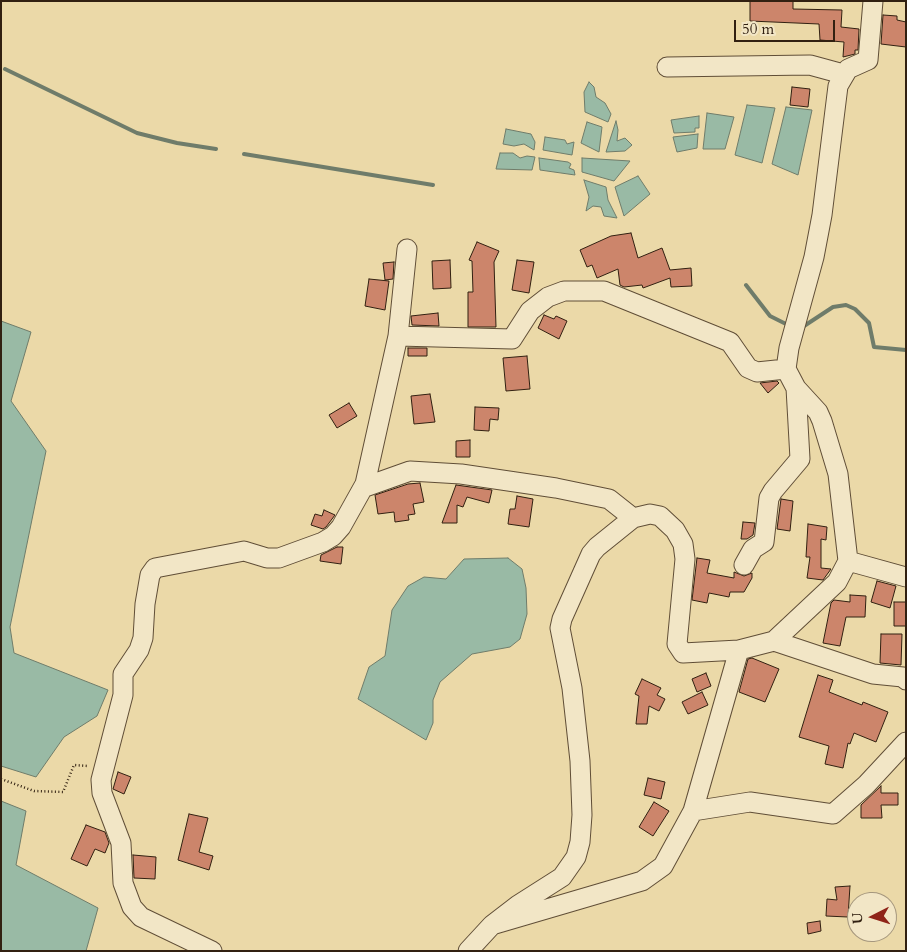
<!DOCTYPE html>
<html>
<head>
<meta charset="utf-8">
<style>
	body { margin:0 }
	#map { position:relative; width:907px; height:952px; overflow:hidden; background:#ebd9a8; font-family:Cardo,serif }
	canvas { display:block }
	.frame { position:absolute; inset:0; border:2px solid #312011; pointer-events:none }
	.north { position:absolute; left:847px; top:892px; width:50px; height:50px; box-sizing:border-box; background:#f2e6c6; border:1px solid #a5977e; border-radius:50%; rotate:265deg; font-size:14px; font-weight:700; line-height:20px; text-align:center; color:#312011 }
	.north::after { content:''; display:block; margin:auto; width:18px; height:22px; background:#8f2418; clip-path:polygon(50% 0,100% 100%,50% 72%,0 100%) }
	.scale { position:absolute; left:734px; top:20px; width:101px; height:22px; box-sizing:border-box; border:2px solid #312011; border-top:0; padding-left:6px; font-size:15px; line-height:18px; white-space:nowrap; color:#312011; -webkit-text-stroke:4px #f2e6c6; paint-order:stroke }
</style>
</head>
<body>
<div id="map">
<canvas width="907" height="952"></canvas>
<div class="frame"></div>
<div class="north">U</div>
<div class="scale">50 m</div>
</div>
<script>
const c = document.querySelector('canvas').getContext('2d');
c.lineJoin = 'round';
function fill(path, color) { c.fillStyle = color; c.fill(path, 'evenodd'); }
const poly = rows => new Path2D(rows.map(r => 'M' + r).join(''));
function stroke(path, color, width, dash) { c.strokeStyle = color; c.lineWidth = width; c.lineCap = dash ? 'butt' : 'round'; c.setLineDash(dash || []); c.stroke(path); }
const water = poly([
	[589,82,594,87,596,97,605,103,611,114,608,122,585,112,584,92,589,82],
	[747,105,775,108,762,163,735,155,747,105],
	[786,107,812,110,798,175,772,164,786,107],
	[707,113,734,117,725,149,703,149,707,113],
	[699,116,699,128,695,128,695,132,674,133,671,120,699,116],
	[616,121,618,130,617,141,625,138,632,145,625,151,606,152,616,121],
	[587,122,602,127,599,152,581,143,587,122],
	[506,129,531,134,535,142,534,150,524,144,514,146,503,144,506,129],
	[698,134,697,148,677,152,673,137,698,134],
	[545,137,565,140,567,144,574,142,572,155,543,150,545,137],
	[500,153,513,153,520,158,527,156,535,157,532,170,496,169,500,153],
	[539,158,568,162,571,164,569,168,574,170,575,175,540,170,539,158],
	[582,158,630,161,614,181,582,172,582,158],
	[638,176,650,194,624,216,615,187,638,176],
	[584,180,606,187,608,200,617,218,604,216,601,207,593,206,586,211,589,197,584,180],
	[1,321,31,332,11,401,46,451,10,627,14,653,108,690,97,716,64,737,36,777,1,766,1,321],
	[508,558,522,569,526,588,527,614,520,639,510,647,472,654,440,682,433,700,433,723,426,740,358,699,369,667,385,656,392,610,408,586,424,577,446,579,464,559,508,558],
	[1,801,26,811,16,865,98,908,86,951,1,951,1,801]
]);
fill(water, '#99baa5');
stroke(water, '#6f7c6a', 1);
stroke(poly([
	[5,69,137,133,177,143,216,149],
	[244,154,433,185],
	[746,285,770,316,790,326],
	[801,328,833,307,846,305,855,309,869,323,874,347,906,350]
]), '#6f7c6a', 4);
const building = poly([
	[750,1,793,1,793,9,842,10,841,27,859,29,858,50,855,50,855,54,843,57,844,42,820,40,819,24,750,21,750,1],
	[883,15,897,16,897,20,906,22,906,47,881,44,883,15],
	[792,87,810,89,808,107,790,105,792,87],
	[631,233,638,258,662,248,670,270,691,268,692,286,671,287,670,278,643,288,642,285,624,287,620,285,618,269,597,278,592,265,587,267,580,250,611,236,631,233],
	[477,242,499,251,494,262,496,327,468,327,468,292,473,292,472,261,469,260,477,242],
	[450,260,451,288,433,289,432,261,450,260],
	[517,260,534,262,529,293,512,290,517,260],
	[394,262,393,279,385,280,383,263,394,262],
	[369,279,389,281,385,310,365,306,369,279],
	[438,313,439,326,412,325,411,316,438,313],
	[544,315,554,319,556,316,567,321,559,339,538,328,544,315],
	[408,348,427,348,427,356,408,356,408,348],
	[527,356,530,389,506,391,503,358,527,356],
	[777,381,779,383,768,393,760,383,777,381],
	[430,394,435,422,414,424,411,396,430,394],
	[349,403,357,416,337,428,329,415,349,403],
	[475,407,499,408,498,420,490,419,489,431,474,430,475,407],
	[470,440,470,457,456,457,456,441,470,440],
	[420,483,424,502,413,504,415,514,408,515,409,520,395,522,394,512,378,514,375,495,408,484,420,483],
	[456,485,492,490,489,503,467,497,463,507,457,505,457,523,442,523,456,485],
	[517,496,533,499,529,527,508,524,510,509,515,509,517,496],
	[781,499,793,501,790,531,777,529,781,499],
	[324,510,335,515,326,527,323,529,311,525,315,514,322,516,324,510],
	[743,522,755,523,753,535,747,539,741,539,743,522],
	[808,524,827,527,826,540,821,539,821,568,831,569,823,580,807,578,810,557,806,557,808,524],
	[337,547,343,547,341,564,320,561,321,555,337,547],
	[697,558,710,560,707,573,734,578,734,572,744,576,752,573,752,578,744,592,730,592,729,597,709,593,707,603,692,600,697,558],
	[877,581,896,586,890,608,871,602,877,581],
	[850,595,866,596,865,617,846,617,840,646,823,643,831,603,834,600,850,602,850,595],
	[894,602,906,602,906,626,894,626,894,602],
	[881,634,902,634,901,665,880,663,881,634],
	[752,658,779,669,765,702,739,692,748,659,752,658],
	[706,673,711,686,697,692,692,679,706,673],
	[818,675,833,680,829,692,862,705,863,702,888,712,876,742,854,733,850,744,848,743,843,768,825,764,829,746,799,737,818,675],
	[642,679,661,688,657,695,665,699,659,711,649,706,647,724,636,724,639,696,635,694,642,679],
	[702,692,708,705,688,714,682,702,702,692],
	[118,772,131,777,124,794,113,789,118,772],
	[648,778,665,782,661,799,644,795,648,778],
	[881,786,881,793,898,793,898,805,881,805,882,818,861,818,861,805,881,786],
	[654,802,669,811,653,836,639,827,654,802],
	[189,814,208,818,199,852,213,856,209,870,178,860,189,814],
	[86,825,105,832,109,843,105,853,95,849,87,866,71,859,86,825],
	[133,855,156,857,155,879,134,878,133,855],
	[850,886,848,917,826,916,827,899,837,900,835,887,850,886],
	[820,921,821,931,808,934,807,923,820,921]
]);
fill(building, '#cc856b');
stroke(building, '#312011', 1);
const minor = poly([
	[667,67,810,65,843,74],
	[398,336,512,339,530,311,548,297,564,291,604,291,730,342,748,368,757,372,786,369],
	[365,487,410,471,461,474,556,488,609,499,633,518],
	[848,561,906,577],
	[744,565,753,549,764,542,769,498,773,491,800,459,796,388],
	[774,641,837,582,848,561,838,474,822,421,818,412,796,388,786,369,789,348,814,257,822,215,838,86,848,69,868,60,873,1],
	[693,811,750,802,833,814,866,785,906,742],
	[492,925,518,905,562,877,576,857,580,842,582,815,580,761,572,688,560,628,562,619,591,554,597,547,633,518,650,514,660,516,675,530,683,544,685,559,677,644,683,653,739,650,774,641,873,674,903,677,906,680],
	[212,951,141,917,132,907,123,883,121,843,102,793,101,780,123,695,123,674,139,650,143,638,145,604,150,575,155,568,234,553,244,551,267,558,279,558,323,542,333,536,341,527,365,484,398,336,407,249],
	[468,951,492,925,642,881,663,866,693,811,739,650]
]);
stroke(minor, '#604e37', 21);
stroke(poly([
	[1,779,34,791,63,792,74,765,88,766]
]), '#312011', 2.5, [1, 2.5]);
stroke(minor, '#f2e6c6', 19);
</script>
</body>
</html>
